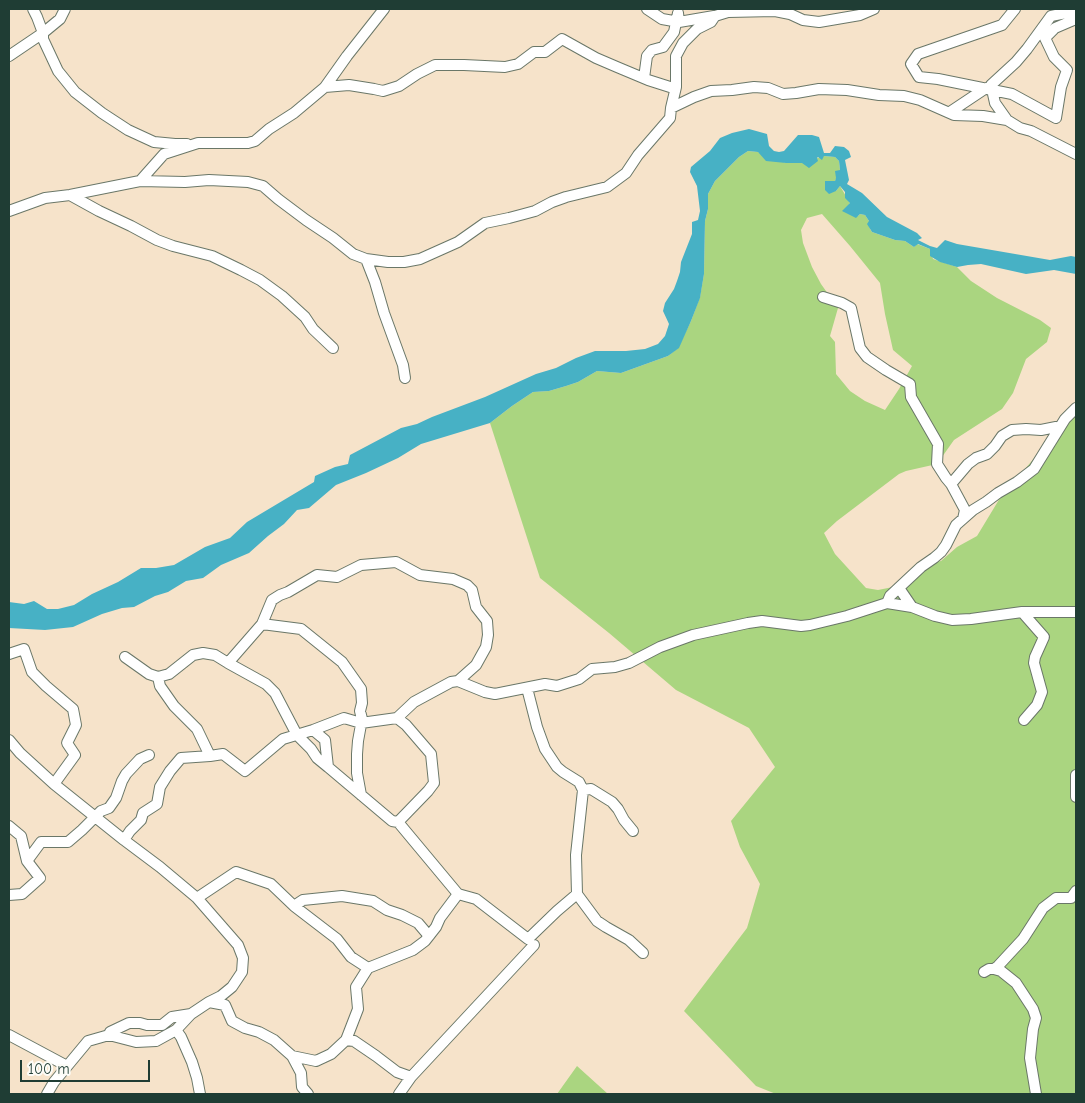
<!DOCTYPE html>
<html>
<head>
<meta charset="utf-8">
<style>
	body { margin:0 }
	#map { position:relative; width:1085px; height:1103px; overflow:hidden; background:#f6e3ca; font-family:"Comic Neue",sans-serif }
	canvas { display:block }
	.frame { position:absolute; inset:0; border:10px solid #1f3d34; pointer-events:none }
	.scale { position:absolute; left:20px; top:1060px; width:130px; height:22px; box-sizing:border-box; border:2px solid #1f3d34; border-top:0; padding-left:6px; font-size:15px; line-height:18px; white-space:nowrap; color:#1f3d34; -webkit-text-stroke:4px #fdfcf7; paint-order:stroke }
</style>
</head>
<body>
<div id="map">
<canvas width="1085" height="1103"></canvas>
<div class="frame"></div>
<div class="scale">100 m</div>
</div>
<script>
const c = document.querySelector('canvas').getContext('2d');
c.lineJoin = 'round';
function fill(path, color) { c.fillStyle = color; c.fill(path, 'evenodd'); }
const poly = rows => new Path2D(rows.map(r => 'M' + r).join(''));
function stroke(path, color, width, dash) { c.strokeStyle = color; c.lineWidth = width; c.lineCap = dash ? 'butt' : 'round'; c.setLineDash(dash || []); c.stroke(path); }
fill(poly([
	[748,151,758,152,786,163,802,163,824,156,835,157,839,161,840,170,835,181,836,191,840,186,850,203,848,206,858,216,860,214,865,215,869,221,870,229,872,232,895,240,905,241,914,247,917,244,930,249,933,259,957,267,971,281,997,298,1040,320,1051,328,1047,342,1026,359,1013,393,1002,409,954,440,937,464,906,471,899,474,837,521,824,533,835,554,866,588,878,590,898,586,934,562,941,561,957,547,977,536,1000,498,1043,448,1056,427,1076,401,1076,1094,776,1094,756,1086,684,1011,747,928,760,884,740,847,731,821,775,767,749,728,676,690,609,633,540,578,490,423,512,406,533,392,549,391,566,386,578,382,597,371,621,373,668,356,678,348,691,321,700,297,704,274,705,221,708,209,708,194,715,181,739,157],
	[822,214,850,246,880,283,885,314,893,350,912,366,899,389,885,410,865,401,850,391,836,374,835,342,830,336,838,308,821,284,812,267,803,243,801,230,807,218],
	[577,1066,608,1094,557,1094]
]), '#aad580');
fill(poly([
	[749,129,767,134,769,146,774,151,779,152,784,151,798,135,812,135,819,137,824,153,830,153,835,146,844,147,849,151,851,157,845,160,849,180,847,184,862,193,887,217,917,233,922,238,918,240,930,246,937,248,945,240,957,244,1050,260,1071,256,1076,257,1076,274,1054,270,1026,274,981,264,968,265,957,267,940,262,930,256,930,249,918,244,914,247,905,241,895,240,872,232,867,224,869,221,865,215,860,214,856,218,842,211,850,203,845,198,845,192,840,186,836,191,829,194,825,190,825,181,835,181,836,178,835,171,840,170,839,161,835,157,824,156,822,160,818,157,817,158,818,161,809,168,802,163,786,163,766,161,758,152,748,151,739,157,715,181,708,194,708,209,705,221,704,274,700,298,691,321,679,348,668,356,621,373,597,371,578,382,566,386,549,391,533,392,512,406,490,423,421,444,398,458,366,473,336,485,309,508,297,510,284,524,268,536,249,553,221,565,203,578,186,581,168,592,155,596,134,607,122,608,102,614,73,627,45,630,9,628,9,602,24,604,34,601,47,609,58,609,74,605,92,594,118,582,141,568,156,568,174,565,205,547,230,538,247,522,314,482,315,476,335,467,348,464,350,455,401,428,417,424,432,417,485,397,536,374,556,368,576,358,595,351,626,351,645,349,658,344,665,336,669,324,663,311,665,303,674,289,677,281,680,272,681,262,692,234,692,222,698,220,700,211,697,186,690,172,691,167,710,151,720,138,732,133]
]), '#47b1c5');
const minor = poly([
	[33,9,37,17,43,33,60,19,65,9],
	[647,9,662,19,679,22,714,16],
	[1015,9,1002,25,918,54,911,64,919,77,938,79,1012,94,1056,118,1061,87,1067,70,1054,57,1045,38,1055,28,1076,19],
	[9,56,43,33,43,39,58,71,75,92,102,113,128,130,154,142,175,144,187,144],
	[644,78,647,56,652,50,663,47,674,32,678,13,679,22],
	[325,87,349,85,374,89,383,91,399,86,417,74,435,65,464,65,505,67,518,64,534,52,545,52,562,39,596,58,617,67,648,80,670,87,676,87],
	[671,108,676,87,676,56,683,43,697,29,711,22,715,16,728,12,775,11,790,14,803,20,819,22,860,15,874,9],
	[950,112,986,88],
	[1007,120,995,103,991,85,1016,62,1027,49,1051,16,1066,13,1076,9],
	[140,181,164,154,198,143,248,143,255,141,269,129,294,113,325,87,347,56,384,9],
	[70,195,99,211,131,226,157,240,173,246,212,256,241,270,260,280,282,296,305,317,313,329,333,348],
	[9,211,45,198,70,195,140,181,185,182,209,180,248,182,263,186,278,199,306,220,333,238,353,254,366,259,375,282,384,313,403,365,405,378],
	[366,259,388,262,404,262,420,259,458,242,485,223,509,218,524,214,535,211,552,202,566,197,607,187,626,173,638,155,670,118,671,108,694,97,711,91,732,90,754,87,768,88,783,94,796,93,819,89,847,90,879,95,904,96,920,100,954,115,983,116,1007,120,1020,128,1031,131,1076,154],
	[823,297,842,303,851,308,860,348,867,357,886,370,910,384,911,397,938,444,937,464,946,478,951,484,965,510,963,519],
	[951,484,968,464,976,458,987,454,995,446,1002,436,1012,430,1026,429,1041,430,1056,427],
	[899,588,912,607],
	[887,603,890,596,921,567,934,558,941,552,946,545,956,525,973,510,986,502,998,493,1017,482,1034,469,1065,419,1076,408],
	[1022,612,1044,637,1035,657,1034,663,1042,692,1037,705,1024,720],
	[262,624,272,600,280,595,288,592,317,575,337,577,361,565,396,562,420,575,453,579,467,585,472,590,476,607,487,621,488,635,486,647,476,665,458,681],
	[9,654,24,649,32,672,46,686,73,709,76,725,67,743,75,755,54,784,124,840,160,867,197,898,238,945,243,958,242,972,232,987,221,996,209,1002,191,1014,176,1030,156,1041,136,1042,109,1035,88,1041,54,1082,47,1094],
	[125,657,149,674,158,677,169,674,193,655,203,653,215,655,228,663,262,624,301,629,342,662,361,689,362,703,360,711,362,719,358,741,357,754,357,773,361,795],
	[228,663,266,684,275,693,297,735,311,749,317,758,328,767],
	[158,677,160,686,174,706,197,729,210,756],
	[527,688,537,727,545,749,557,767,563,772,579,782,583,790,576,855,577,894,597,921,606,927,629,940,643,953],
	[397,718,406,725,431,754,434,783,428,791,398,822],
	[313,730,325,740,328,767,392,821,398,822,458,894,476,899,528,939,557,911,577,894],
	[9,740,20,753,54,784],
	[1076,775,1076,797],
	[583,790,591,789,612,802,618,809,624,820,633,831],
	[9,826,21,836,27,861,40,878,22,894,9,895],
	[124,840,130,831,141,820,143,813,157,804,160,787,170,771,181,758,210,756,223,754,245,771,283,739,313,730,344,718,361,723,397,718,414,702,451,682,458,681,485,692,495,694,545,684,557,686,579,679,592,669,615,667,629,663,660,647,693,635,748,623,762,621,801,626,810,625,847,616,887,603,912,607,935,616,952,620,971,619,1022,612,1076,612],
	[27,861,41,842,68,842,82,830,101,811,109,808,116,798,122,781,126,774,140,759,149,755],
	[197,898,236,872,271,884,294,906,337,939,351,957,368,968,413,950,425,941,436,927,440,918,458,894],
	[294,906,303,900,342,896,373,901,387,910,402,915,418,923,429,936],
	[994,969,1001,971,1016,983,1033,1009,1036,1018,1033,1029,1030,1058,1036,1094],
	[984,972,989,969,994,969,998,966,1023,939,1043,908,1056,898,1071,898,1076,891],
	[209,1002,225,1005,232,1021,245,1028,259,1032,274,1040,292,1056,301,1073,302,1087,308,1094],
	[176,1030,181,1037,192,1062,197,1078,200,1094],
	[9,1035,67,1066],
	[109,1035,110,1032,129,1023,140,1023,147,1025,162,1025,172,1017,191,1014],
	[346,1040,354,1041,376,1056,397,1072,411,1077],
	[292,1056,316,1061,331,1054,346,1040,358,1009,356,987,368,968],
	[399,1094,411,1077,534,945]
]);
stroke(minor, '#6a7768', 12);
stroke(minor, '#fff', 10);
</script>
</body>
</html>
